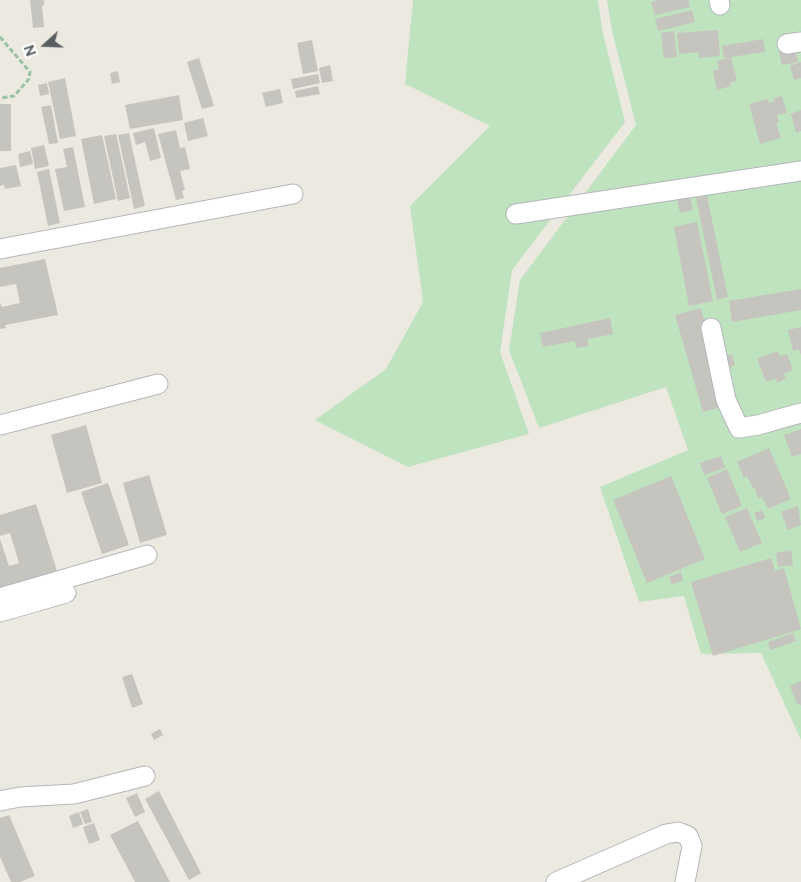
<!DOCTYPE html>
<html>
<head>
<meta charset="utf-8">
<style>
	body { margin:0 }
	#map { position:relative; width:801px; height:882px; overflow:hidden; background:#ece9e1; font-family:Figtree,sans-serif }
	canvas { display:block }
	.north { position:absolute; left:20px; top:20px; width:50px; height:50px; -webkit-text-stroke:4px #fff; paint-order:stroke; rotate:250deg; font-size:14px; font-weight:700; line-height:20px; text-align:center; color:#595d61 }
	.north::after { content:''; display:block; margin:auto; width:18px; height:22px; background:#595d61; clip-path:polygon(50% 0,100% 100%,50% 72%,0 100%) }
</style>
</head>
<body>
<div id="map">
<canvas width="801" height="882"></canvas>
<div class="north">N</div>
</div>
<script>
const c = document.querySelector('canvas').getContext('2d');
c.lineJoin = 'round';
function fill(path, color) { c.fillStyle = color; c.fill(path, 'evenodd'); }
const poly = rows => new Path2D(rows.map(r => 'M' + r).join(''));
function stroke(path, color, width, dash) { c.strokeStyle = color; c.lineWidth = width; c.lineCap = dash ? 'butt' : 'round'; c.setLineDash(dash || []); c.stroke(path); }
fill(poly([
	[413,0,598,0,602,29,625,122,512,270,500,352,529,434,408,467,315,420,386,369,423,302,410,206,490,126,405,84],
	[607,0,801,0,801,740,761,653,701,654,684,596,639,602,600,487,688,450,666,387,539,428,509,350,520,280,636,125,612,31]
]), '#bfe3be');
fill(poly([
	[30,0,44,0,44,5,42,6,44,27,33,28],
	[659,0,688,0,690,7,655,15,651,2],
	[692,10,695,22,658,31,655,19],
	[718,30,720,56,699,58,699,52,679,54,677,33],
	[674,31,677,57,664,58,661,33],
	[763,39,765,52,724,58,722,46],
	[312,40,318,71,303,74,297,43],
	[795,49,798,62,782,65,779,52],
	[731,57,737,81,730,83,731,86,717,90,713,71,719,69,717,61],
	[199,58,214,106,202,109,187,62],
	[801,62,801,78,794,80,790,66],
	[330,65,333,81,322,83,319,68],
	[118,71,120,82,112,84,110,73],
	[318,74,320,83,293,89,291,79],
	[65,78,76,136,60,139,48,82],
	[47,83,49,94,40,96,38,85],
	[318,86,320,94,296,98,295,91],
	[280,89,283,103,266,107,262,93],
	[179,95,183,120,130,129,125,105],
	[782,96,787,113,777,115,779,123,776,123,781,138,760,144,749,104,768,99,769,103,774,101,773,98],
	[0,104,11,104,11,151,0,151],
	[51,105,58,143,49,144,41,107],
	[801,110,801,131,796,133,791,114],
	[203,118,208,136,188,141,184,123],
	[154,128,161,158,150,161,145,142,136,145,133,133],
	[176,130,180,148,185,147,190,169,180,171,185,190,182,191,184,198,176,200,158,134],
	[129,133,145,206,134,209,118,135],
	[116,134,130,198,118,201,104,136],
	[102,135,116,199,94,204,81,139],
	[44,145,49,166,35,169,31,148],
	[73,147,85,207,64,211,55,169,67,167,63,149],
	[30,151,33,164,20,167,18,154],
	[16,165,21,186,5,189,4,185,0,186,0,168],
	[49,169,60,223,48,226,37,172],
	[707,196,728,297,717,300,696,198],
	[690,197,693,210,680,213,677,200],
	[697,222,713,301,689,306,674,227],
	[45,259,58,315,5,325,6,328,0,329,0,303,2,307,20,303,16,284,0,287,0,268],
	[801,289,801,310,732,322,729,301],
	[701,308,705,323,700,324,724,406,703,412,675,315],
	[610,318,613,334,587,339,589,346,576,348,575,341,543,347,540,333],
	[801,327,801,354,800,354,799,350,793,351,788,330],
	[777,351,780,356,787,354,793,370,784,374,786,379,777,383,776,378,766,382,757,359],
	[732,354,735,365,726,368,723,357],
	[86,425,102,483,67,493,51,435],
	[801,429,801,454,792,457,784,435],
	[769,448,791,499,768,509,762,497,758,498,755,489,758,486,753,489,747,476,744,478,737,462],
	[721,456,725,468,704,475,700,463],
	[727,469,742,506,722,514,707,478],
	[149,475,167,535,140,543,123,483],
	[671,476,705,559,647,583,613,500],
	[108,483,129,545,102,554,81,492],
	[36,504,57,571,0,588,0,539,9,566,19,563,10,533,0,536,0,515],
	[798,506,801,525,788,530,781,512],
	[747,508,762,543,740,552,725,517],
	[762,510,765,518,757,521,754,513],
	[791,550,793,565,778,567,776,553],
	[771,558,775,571,784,568,801,629,713,656,691,582],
	[681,572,683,580,672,585,669,577],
	[793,633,796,641,770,650,768,642],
	[132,674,143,704,132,708,122,677],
	[801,681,801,705,797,704,790,686],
	[160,729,163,735,154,740,151,734],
	[159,791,201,873,189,880,145,799],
	[137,793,145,812,135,817,126,798],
	[88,809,92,822,85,824,80,812],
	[79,812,83,824,73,828,69,816],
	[9,815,35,876,20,882,11,882,0,857,0,818],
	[138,821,170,882,135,882,110,835],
	[94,823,100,840,89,844,83,827]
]), '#c6c4be');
const minor = poly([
	[719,0,720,5],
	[787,44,801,42],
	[516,214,801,171],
	[0,249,293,194],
	[711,328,726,400,739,428,758,425,801,413],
	[0,425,158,384],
	[0,598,147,555],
	[0,612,66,593],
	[0,801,20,797,74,794,145,776],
	[556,882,666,834,678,832,688,836,692,846,685,882]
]);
stroke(minor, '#b3b7bb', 21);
stroke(poly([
	[0,37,30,72,29,79,14,96,0,98]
]), '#98c3a2', 3, [5, 2.5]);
stroke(minor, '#fff', 19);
</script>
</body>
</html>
